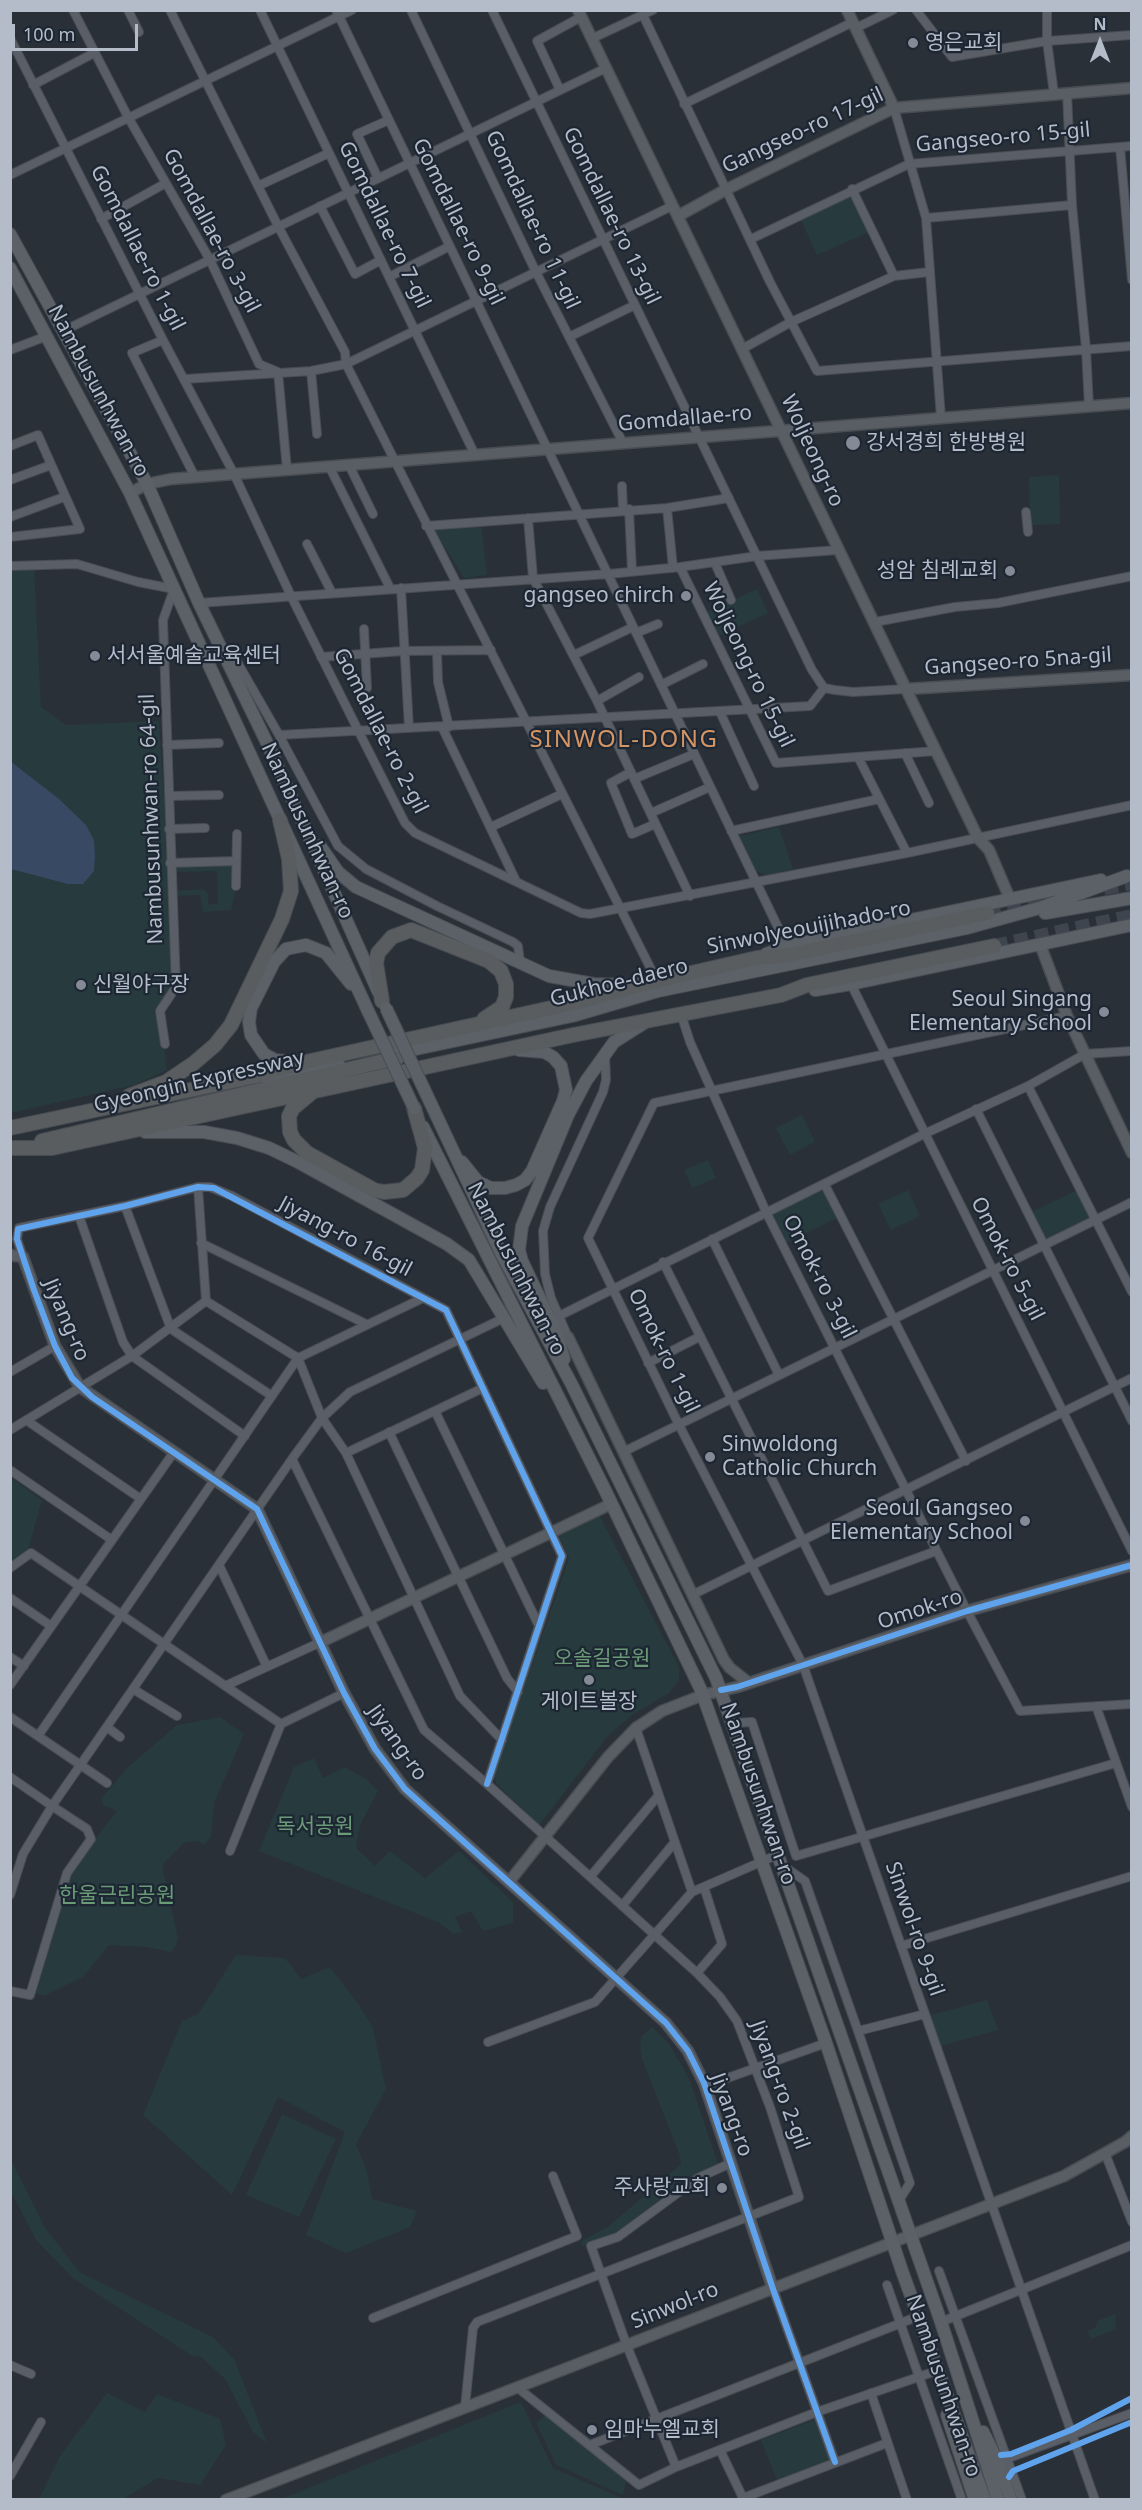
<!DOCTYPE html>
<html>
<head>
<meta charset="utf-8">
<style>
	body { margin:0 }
	#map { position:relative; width:1142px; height:2510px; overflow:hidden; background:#2a3038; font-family:"Noto Sans",sans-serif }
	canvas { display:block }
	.frame { position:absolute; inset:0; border:12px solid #b4bcc9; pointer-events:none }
	.north { position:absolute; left:1070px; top:12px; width:60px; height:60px; -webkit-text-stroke:4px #1d2633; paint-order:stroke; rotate:0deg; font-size:16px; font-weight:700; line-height:24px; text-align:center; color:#b4bcc9 }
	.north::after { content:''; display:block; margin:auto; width:21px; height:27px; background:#b4bcc9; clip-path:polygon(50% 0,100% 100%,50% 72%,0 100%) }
	.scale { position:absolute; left:12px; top:24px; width:126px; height:27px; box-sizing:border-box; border:3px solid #b4bcc9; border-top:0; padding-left:8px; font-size:18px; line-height:21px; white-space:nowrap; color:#b4bcc9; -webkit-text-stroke:4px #1d2633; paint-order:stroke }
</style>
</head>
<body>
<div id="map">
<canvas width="1142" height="2510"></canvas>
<div class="frame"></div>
<div class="north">N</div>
<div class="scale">100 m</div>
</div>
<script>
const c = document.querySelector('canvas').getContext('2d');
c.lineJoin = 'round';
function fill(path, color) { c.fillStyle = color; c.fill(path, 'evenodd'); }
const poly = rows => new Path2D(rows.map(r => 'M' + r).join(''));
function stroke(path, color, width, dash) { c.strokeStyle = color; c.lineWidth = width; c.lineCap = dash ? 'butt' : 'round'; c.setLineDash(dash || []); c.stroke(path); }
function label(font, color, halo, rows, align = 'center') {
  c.font = font + ' "Noto Sans","Noto Sans KR",sans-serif'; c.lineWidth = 4.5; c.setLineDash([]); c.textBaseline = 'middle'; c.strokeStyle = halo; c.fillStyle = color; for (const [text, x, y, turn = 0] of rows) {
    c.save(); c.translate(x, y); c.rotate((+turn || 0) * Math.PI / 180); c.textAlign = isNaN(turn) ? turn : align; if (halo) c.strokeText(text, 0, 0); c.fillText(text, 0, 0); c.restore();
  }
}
fill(poly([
	[852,195,869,232,817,255,801,220],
	[1059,475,1060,524,1030,525,1029,477],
	[481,523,487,575,464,578,433,528],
	[34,566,41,707,66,725,159,721,176,987,160,1011,167,1070,134,1085,11,1113,10,567],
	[757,589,768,613,714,638,703,614],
	[779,827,793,869,766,875,756,871,740,836],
	[234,865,236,886,231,910,203,912,200,895,173,896,171,891,204,889,208,894,208,907,209,904,218,904,217,871,172,872,175,866],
	[802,1115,815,1142,790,1155,776,1128],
	[708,1160,716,1178,692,1188,684,1170],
	[825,1185,841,1216,782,1245,767,1214],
	[1079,1189,1095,1221,1045,1245,1030,1213],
	[908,1190,920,1216,891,1230,878,1204],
	[11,1478,42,1500,28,1550,11,1564],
	[598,1513,679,1667,679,1680,669,1693,632,1715,607,1737,539,1825,497,1784,494,1775,569,1558,557,1533],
	[220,1717,244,1734,214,1803,211,1837,204,1845,197,1841,184,1843,162,1865,178,1939,175,1947,171,1952,146,1947,109,1945,83,1977,44,1996,36,1993,71,1877,99,1834,117,1811,103,1805,102,1798,127,1768,177,1725],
	[314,1758,323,1778,345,1767,366,1779,378,1791,360,1825,356,1848,375,1866,390,1851,425,1878,459,1851,513,1902,513,1923,483,1931,471,1911,455,1917,462,1932,453,1934,440,1923,259,1851,294,1767],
	[236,1955,285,1958,301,1979,330,1967,359,2005,373,2028,386,2089,356,2144,367,2172,372,2199,417,2211,410,2227,346,2253,306,2235,345,2132,278,2097,232,2195,143,2115,182,2021,198,2014],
	[987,2000,998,2030,937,2047,927,2016],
	[652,2027,669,2044,689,2078,718,2164,714,2168,690,2176,614,2235,583,2246,580,2242,609,2226,681,2164,680,2156,642,2059,640,2045,642,2036],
	[282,2114,336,2139,299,2217,246,2195],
	[10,2158,44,2226,79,2272,213,2337,234,2359,267,2443,253,2432,225,2379,200,2356,194,2357,73,2278,36,2240,11,2192],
	[1115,2314,1116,2329,1091,2339,1087,2331,1095,2328,1099,2320],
	[107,2393,145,2412,157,2394,220,2419,226,2445,200,2485,158,2478,123,2499,39,2499,60,2456],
	[521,2402,553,2468,624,2499,281,2499],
	[546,2414,626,2480,623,2495,556,2465,536,2423],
	[814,2420,830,2459,777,2480,761,2440]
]), '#273a3e');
fill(poly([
	[10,761,59,799,86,825,94,840,95,857,94,871,83,884,68,884,11,869]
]), '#384963');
stroke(poly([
	[1104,888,1132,883],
	[987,913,1056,898],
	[994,946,1132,916]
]), '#3f454e', 14, [14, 7]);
const street = poly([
	[73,10,128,117,210,260,259,364,278,372,287,470],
	[128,10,139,32],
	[170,10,278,226,345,352,346,364,657,981],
	[260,10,475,455],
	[336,10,787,946],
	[411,10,535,270,623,443],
	[492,10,812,670,824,688,835,690,853,692,906,689],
	[916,10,952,57,1047,41,1132,35],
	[1047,10,1047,41,1054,94],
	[643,15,770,282,817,371,1132,346],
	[856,28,893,10],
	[10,38,163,340,234,474,292,598,359,732,405,823,415,833,581,913,590,914,907,853,1132,805],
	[591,39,653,10],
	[33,85,94,53],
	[560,90,537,41,581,17],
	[1067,93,1072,205,1086,349,1089,406],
	[684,104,853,22],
	[894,108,926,218,941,418],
	[1120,147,1132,280],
	[10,175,352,10],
	[378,178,357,134,389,120],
	[258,186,329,153],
	[320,206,355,274,381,260],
	[926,218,1072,205],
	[101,219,166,183],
	[751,239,909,164,1132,146],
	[894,276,929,272],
	[389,277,450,246],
	[63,331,606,68],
	[569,337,635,305],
	[163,340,132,353,195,477],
	[742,349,791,322,894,276,852,189],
	[10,350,47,336],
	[311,371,317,434],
	[185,379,311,371,346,364,672,206],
	[10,446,38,435,80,529,10,537],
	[349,465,373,514],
	[329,466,390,588],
	[10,480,51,465],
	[622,486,623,510],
	[667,508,673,568],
	[629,509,632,571],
	[1026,512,1028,532],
	[10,517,64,497],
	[528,518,533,578,597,701,690,896],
	[426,526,667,508,729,498],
	[307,544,332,593],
	[715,563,731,600],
	[10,566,77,564,138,582,174,589,163,620,176,987,160,1011,165,1044],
	[680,567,776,763,936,751],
	[401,588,409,728],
	[199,603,609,574,680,567,757,556,838,550],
	[875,622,955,607,998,603,1132,576],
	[364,629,367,688],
	[636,633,658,624],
	[223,651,236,660,279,735,338,846,366,869,437,906,513,942,518,946,520,962],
	[437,652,438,682,449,727],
	[574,655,633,627],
	[321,657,403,651,491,650],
	[661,685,703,664],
	[597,701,639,677],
	[720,712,754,786],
	[442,727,516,881],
	[279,735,810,706,824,688],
	[167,745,219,743],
	[905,753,929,803],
	[858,757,907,853],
	[631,772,611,783,632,834,655,824],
	[634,779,694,754],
	[169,796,219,795],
	[651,813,710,787],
	[491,827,562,794],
	[169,829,205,828],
	[731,831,879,799],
	[170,863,236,861],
	[236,886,237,834],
	[851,984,1132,1551],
	[681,1014,690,1042,767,1214,967,1611,1020,1711,1132,1704],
	[1067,1016,654,1103,588,1238,679,1425,803,1665,1095,2500],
	[1028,1086,1132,1292],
	[976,1109,1132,1421],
	[825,1185,966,1461],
	[125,1206,171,1329,272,1396],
	[79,1216,123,1342,132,1356,245,1436],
	[712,1239,779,1375],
	[201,1243,366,1324],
	[23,1257,17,1239,19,1228,125,1206,198,1187,210,1187,232,1196,446,1310,562,1556,487,1784],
	[663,1262,828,1591,936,1551],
	[206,1301,298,1358,322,1418,346,1453,460,1696,502,1740],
	[559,1316,924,1134,1028,1086,1085,1054,1132,1051],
	[568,1337,551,1298,545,1274,543,1231,550,1207,603,1092,606,1080,605,1053],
	[648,1363,699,1337],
	[10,1372,55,1346],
	[435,1411,539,1626],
	[26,1420,141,1499],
	[10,1430,132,1356,206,1301,198,1187],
	[389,1432,507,1678,518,1692],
	[623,1452,1132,1202],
	[346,1453,483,1388],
	[292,1459,424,1730,487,1784,697,1973,720,1997,737,2021,770,2107,799,2197,477,2322,473,2328,465,2407],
	[10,1470,112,1540],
	[219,1565,267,1667],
	[10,1568,31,1553,281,1724],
	[692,1595,1132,1378],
	[10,1598,51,1626],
	[10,1657,24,1666],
	[10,1685,174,1452],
	[225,1686,321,1642],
	[133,1689,177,1716],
	[1096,1706,1132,1807],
	[10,1717,107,1783],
	[734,1723,752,1722,796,1856,1116,1763],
	[107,1727,120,1737],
	[636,1728,692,1892],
	[38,1736,298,1358,423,1298],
	[10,1777,52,1806,292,1459,322,1418,350,1392,504,1318],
	[230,1851,281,1724,344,1693],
	[782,1865,805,1881,858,2031,910,2183,898,2202],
	[590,1877,658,1796],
	[10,1895,23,1854,52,1806,87,1829,91,1839,67,1873,30,1995,10,1991],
	[622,1906,674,1843],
	[901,1946,1132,1876],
	[697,1973,722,1944,704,1887],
	[858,2031,925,2014],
	[488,2042,595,2002,692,1892,779,1854],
	[705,2086,826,2043],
	[1105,2153,1132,2222],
	[939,2271,1022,2500],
	[887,2285,962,2500],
	[773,2289,835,2462],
	[373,2318,577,2236,553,2176],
	[941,2322,1132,2245],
	[10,2365,31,2374],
	[518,2388,639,2485,676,2467,817,2412,933,2372],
	[871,2393,907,2500],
	[590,2445,919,2316],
	[720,2450,743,2498,887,2443],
	[1003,2460,1132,2413],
	[676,2467,627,2346,591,2246,618,2237,698,2178,731,2163],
	[10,2476,41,2422]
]);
const secondary = poly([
	[578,10,978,838,989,850,1010,899],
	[847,10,894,108],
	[678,216,727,189,894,108,1132,88],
	[130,493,147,484,171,479,1132,403],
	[906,689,1132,675],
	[1040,944,1067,1016,1132,1153],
	[10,1255,23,1257,55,1346,80,1387,257,1509,344,1693,375,1749,405,1789,666,2023,688,2051,704,2083,773,2289],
	[559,1342,568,1337,724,1660,730,1668,749,1683],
	[321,1642,611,1504],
	[509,1882,608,1757,636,1728,662,1711,703,1695,737,1687,967,1611,1132,1565],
	[226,2500,1064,2176,1125,2142,1132,2136]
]);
const primary = poly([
	[10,234,147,484,199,603,269,747,378,991],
	[10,268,130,493,368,1011],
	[320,846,338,872,356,887,549,976,594,984,632,985],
	[1045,913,1132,898],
	[766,954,787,946,1101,880],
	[815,990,851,984,1132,925],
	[397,1053,572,1016,658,991,967,928,1043,907,1127,876],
	[299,1062,275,1060,264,1054,251,1035,249,1022,251,1008,274,962,286,949,306,945,326,953,351,984],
	[262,1076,280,1077,339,1065],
	[431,1104,502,1255,571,1383,716,1678,941,2322,998,2500],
	[423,1127,604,1488,701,1690,826,2043,902,2271,985,2500],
	[145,1132,204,1132,237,1138,269,1148,298,1162,447,1244,469,1260,543,1383],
	[462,1162,478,1182,491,1188,505,1188,516,1185,525,1180,532,1171,563,1101,566,1090,561,1066,553,1057,544,1052,519,1050],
	[564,1359,558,1337,522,1261,519,1250,522,1226,568,1115,586,1081,614,1042,644,1023],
	[947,2415,975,2500],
	[983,2432,998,2462,1011,2500]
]);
const highway = poly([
	[382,1001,376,963,378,953,392,937,411,930,489,961,501,971,506,984,506,997,502,1007,484,1019],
	[311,1093,293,1108,289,1116,290,1132,294,1140,307,1153,374,1190,384,1192,403,1190,417,1178,422,1170,425,1148,414,1108],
	[129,1096,166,1082,194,1063,215,1045,231,1025,282,919,291,891,289,859,280,820],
	[10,1128,256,1076,306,1062,583,1001,639,985,757,958,789,955,987,913],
	[42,1141,397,1058],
	[14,1148,52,1148,573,1035,781,995,807,985,994,946]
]);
stroke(street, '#484c53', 10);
stroke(secondary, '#484c53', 13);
stroke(primary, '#484c55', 14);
stroke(highway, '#474c53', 16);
stroke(street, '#5a5e66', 8);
stroke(secondary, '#595d64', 10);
stroke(primary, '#5c6168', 12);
stroke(highway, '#5a5d60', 14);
const primaryBridge = poly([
	[386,1008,431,1104],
	[368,1011,414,1108]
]);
stroke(primaryBridge, '#484c55', 14, []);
stroke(primaryBridge, '#5c6168', 12);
stroke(poly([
	[721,1690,737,1687,967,1611,1132,1565],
	[487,1784,562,1556,446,1310,214,1188,198,1187,125,1206,18,1229,17,1239,34,1290,55,1346,72,1378,92,1397,257,1509,344,1693,375,1749,405,1789,666,2023,688,2051,704,2083,773,2289,835,2462],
	[1001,2455,1011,2454,1071,2430,1132,2398],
	[1009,2477,1013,2471,1132,2422]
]), '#60a3ed', 6);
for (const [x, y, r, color] of [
	[913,43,6,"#848b96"],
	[853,443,8,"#848b96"],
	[1010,571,6,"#848b96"],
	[686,596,6,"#848b96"],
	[95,656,6,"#848b96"],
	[81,985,6,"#848b96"],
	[1104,1012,6,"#848b96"],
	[710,1457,6,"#848b96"],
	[1025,1521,6,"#848b96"],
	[589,1680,6,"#848b96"],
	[722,2188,6,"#848b96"],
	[592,2430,6,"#848b96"]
]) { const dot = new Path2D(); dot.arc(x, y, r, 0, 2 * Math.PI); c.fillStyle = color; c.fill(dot); stroke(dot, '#1d2633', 2); }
label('21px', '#b4bcc9', '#1d2633', [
	["영은교회",925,43],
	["강서경희 한방병원",866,443],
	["성암 침례교회",998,571,"right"],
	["gangseo chirch",674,596,"right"],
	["서서울예술교육센터",107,656],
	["신월야구장",93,985],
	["Seoul Singang",1092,1000,"right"],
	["Elementary School",1092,1024,"right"],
	["Sinwoldong",722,1445],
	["Catholic Church",722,1469],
	["Seoul Gangseo",1013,1509,"right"],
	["Elementary School",1013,1533,"right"],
	["게이트볼장",589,1702,"center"],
	["주사랑교회",710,2188,"right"],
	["임마누엘교회",604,2430]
], 'left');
label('21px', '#b4bcc9', '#1d2633', [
	["Gangseo-ro 17-gil",803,131,-25],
	["Gangseo-ro 15-gil",1003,138,-5],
	["Gomdallae-ro 13-gil",611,216,64],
	["Gomdallae-ro 11-gil",532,220,65],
	["Gomdallae-ro 9-gil",458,222,64],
	["Gomdallae-ro 7-gil",384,225,64],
	["Gomdallae-ro 3-gil",211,231,62],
	["Gomdallae-ro 1-gil",137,248,63],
	["Nambusunhwan-ro",98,391,62],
	["Gomdallae-ro",685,419,-5],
	["Woljeong-ro",812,451,65],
	["Gangseo-ro 5na-gil",1018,662,-4],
	["Woljeong-ro 15-gil",748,665,64],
	["Gomdallae-ro 2-gil",380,731,63],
	["Nambusunhwan-ro 64-gil",152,819,-92],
	["Nambusunhwan-ro",307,831,65],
	["Sinwolyeouijihado-ro",809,928,-11],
	["Gukhoe-daero",619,983,-14],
	["Gyeongin Expressway",199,1082,-13],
	["Jiyang-ro 16-gil",345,1237,28],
	["Omok-ro 5-gil",1007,1259,63],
	["Nambusunhwan-ro",516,1269,63],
	["Omok-ro 3-gil",819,1277,63],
	["Jiyang-ro",66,1320,67],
	["Omok-ro 1-gil",663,1351,64],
	["Omok-ro",920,1610,-18],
	["Jiyang-ro",397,1743,55],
	["Nambusunhwan-ro",758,1794,71],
	["Sinwol-ro 9-gil",914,1929,71],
	["Jiyang-ro 2-gil",779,2085,70],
	["Jiyang-ro",731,2115,70],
	["Sinwol-ro",675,2306,-22],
	["Nambusunhwan-ro",943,2386,71]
]);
label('21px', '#6b9a76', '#1d2633', [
	["오솔길공원",602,1659],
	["독서공원",315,1827],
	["한울근린공원",117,1896]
]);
c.letterSpacing = '1.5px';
label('24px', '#d59563', '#1d2633', [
	["SINWOL-DONG",624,740]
]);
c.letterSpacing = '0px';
</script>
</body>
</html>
